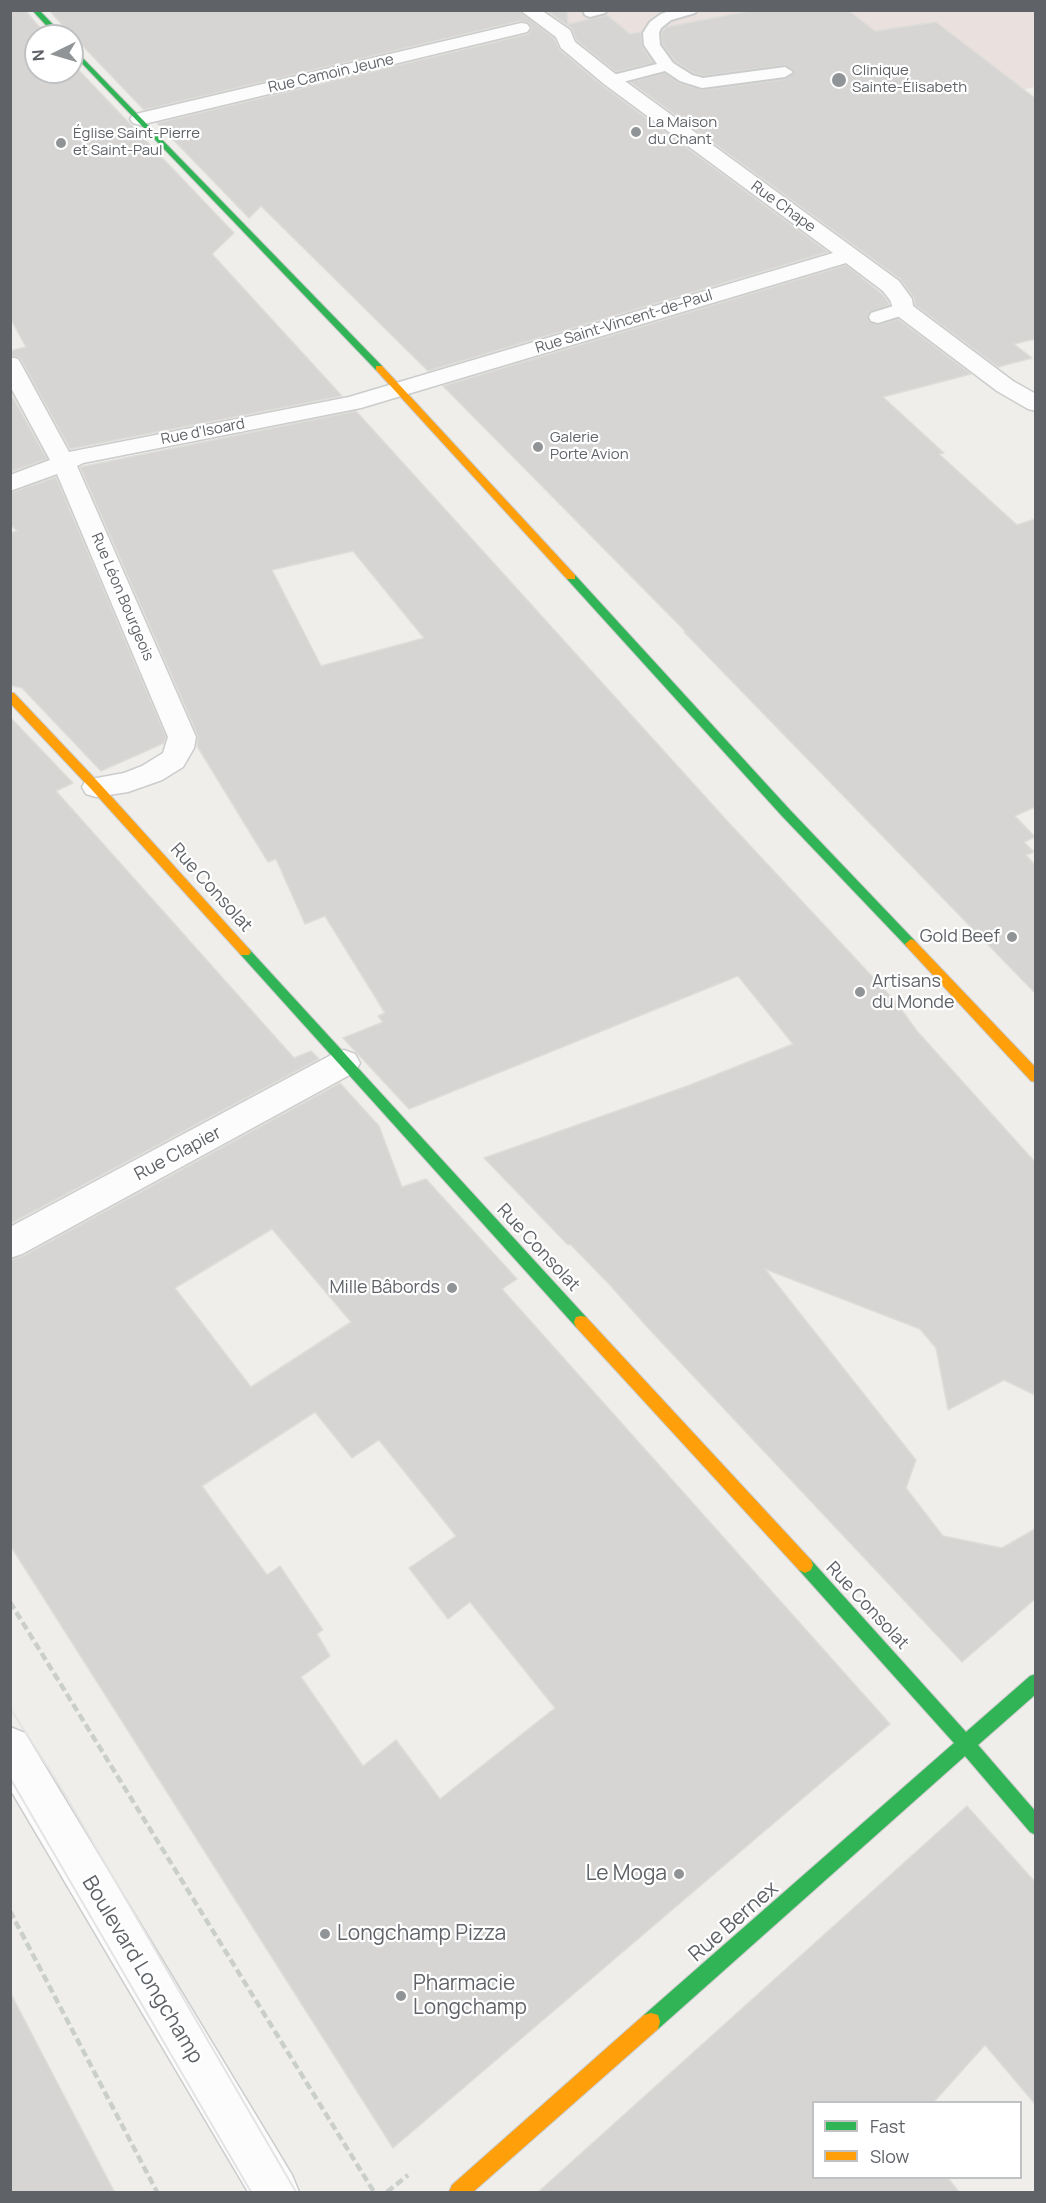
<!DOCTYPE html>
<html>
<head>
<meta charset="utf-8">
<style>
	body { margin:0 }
	#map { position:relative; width:1046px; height:2203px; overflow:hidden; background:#efeeea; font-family:Manrope,sans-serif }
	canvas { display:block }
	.frame { position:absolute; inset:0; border:12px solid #5f6368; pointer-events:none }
	.legend { position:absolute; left:812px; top:2101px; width:210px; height:78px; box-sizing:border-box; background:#fff; border:2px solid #bfc1c3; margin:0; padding:8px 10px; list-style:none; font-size:18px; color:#5f6368 }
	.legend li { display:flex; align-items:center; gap:12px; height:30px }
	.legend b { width:30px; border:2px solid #bfc1c3 }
	.north { position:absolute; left:24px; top:24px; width:60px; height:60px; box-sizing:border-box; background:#fff; border:2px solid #bfc1c3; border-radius:50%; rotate:265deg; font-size:16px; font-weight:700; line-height:24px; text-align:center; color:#5f6368 }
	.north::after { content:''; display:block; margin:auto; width:21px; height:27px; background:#919496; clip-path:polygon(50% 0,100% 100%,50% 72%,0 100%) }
</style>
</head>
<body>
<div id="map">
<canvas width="1046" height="2203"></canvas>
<div class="frame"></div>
<ul class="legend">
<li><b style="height:8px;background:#30b455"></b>Fast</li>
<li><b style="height:8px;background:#ff9f0a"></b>Slow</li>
</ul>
<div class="north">N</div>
</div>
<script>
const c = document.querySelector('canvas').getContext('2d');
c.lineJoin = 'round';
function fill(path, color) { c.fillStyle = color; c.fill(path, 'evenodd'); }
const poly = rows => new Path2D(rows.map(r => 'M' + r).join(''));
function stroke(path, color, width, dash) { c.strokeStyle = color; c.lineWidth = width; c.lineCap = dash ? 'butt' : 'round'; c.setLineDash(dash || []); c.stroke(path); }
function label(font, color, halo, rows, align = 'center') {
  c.font = font + ' Manrope,sans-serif'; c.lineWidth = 4.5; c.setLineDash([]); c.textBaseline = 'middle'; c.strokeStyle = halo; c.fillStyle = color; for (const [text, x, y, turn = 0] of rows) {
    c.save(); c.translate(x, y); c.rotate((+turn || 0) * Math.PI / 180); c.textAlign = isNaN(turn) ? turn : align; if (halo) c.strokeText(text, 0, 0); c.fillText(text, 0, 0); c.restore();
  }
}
fill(poly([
	[535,11,1035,11,1035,87,896,116,641,82,644,77,639,73,629,67,621,69]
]), '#eae0de');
const building = poly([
	[10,10,25,10,47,36,36,36,36,72,72,72,72,63,234,233,212,254,342,396,70,449,20,358,10,355,10,351,26,347,10,318,10,10],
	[49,10,518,10,554,38,560,50,603,86,828,252,428,371,261,206,249,218,157,123,528,34,532,28,529,23,520,21,144,110,80,43,72,42,72,36,49,10],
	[546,10,567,10,568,24,607,15,630,34,641,32,642,46,653,63,616,72,577,41,571,28,546,10],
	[755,10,848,10,875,31,936,22,1035,98,1035,339,1014,344,1032,358,998,367,915,305,914,298,900,279,630,82,665,73,679,83,702,90,786,79,795,71,785,65,703,76,693,73,675,61,662,44,661,33,666,27,755,10],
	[846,265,881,293,888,301,889,305,869,312,867,316,869,322,879,325,898,319,971,374,883,397,944,453,939,454,1017,525,1035,519,1035,807,1015,816,1035,837,1024,842,1034,852,1026,855,1035,865,1035,993,684,632,686,632,443,386,846,265],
	[10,392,47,459,10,472,10,392],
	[356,411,730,824,896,1002,917,1031,1035,1162,1035,1395,1004,1380,948,1410,936,1348,920,1329,765,1269,916,1460,906,1488,943,1536,1002,1548,1035,1529,1035,1599,962,1662,649,1329,609,1284,570,1244,568,1245,484,1158,690,1085,793,1044,738,976,409,1109,343,1038,383,1022,378,1016,385,1013,325,916,305,924,276,859,268,862,197,746,198,736,80,467,356,411],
	[353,551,424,638,321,666,272,570,353,551],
	[56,477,166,737,164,743,101,771,22,688,10,685,10,533,17,531,10,524,10,493,56,477],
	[10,717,73,783,56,791,294,1058,311,1051,319,1059,10,1224,10,717],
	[340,1083,379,1126,402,1187,426,1179,517,1279,502,1289,890,1724,393,2148,10,1545,10,1260,23,1256,340,1083],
	[272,1229,351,1322,251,1387,175,1288,272,1229],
	[315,1412,352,1458,379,1440,456,1536,409,1568,448,1619,470,1602,555,1708,440,1799,396,1740,363,1766,301,1677,330,1656,317,1634,323,1630,280,1566,267,1575,202,1486,315,1412],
	[967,1806,1035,1882,1035,2104,985,2045,933,2103,813,2103,813,2178,948,2178,960,2193,537,2193,967,1806],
	[10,1992,60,2088,115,2193,10,2193,10,1992]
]);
fill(building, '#d6d5d3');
stroke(building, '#deddd9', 1.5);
const lane = poly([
	[583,10,607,10,605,13,590,17,585,15,583,10],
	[672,10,697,10,695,13,671,20,661,28,659,33,660,45,673,63,692,75,703,78,785,67,793,72,785,77,702,88,680,81,665,71,611,85,605,83,603,80,605,77,657,64,644,45,643,33,650,22,661,14,672,10],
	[903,303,910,305,912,309,910,313,878,323,871,321,869,317,871,313,903,303]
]);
const street = poly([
	[520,10,541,10,570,30,575,42,618,76,899,281,912,299,913,306,1013,381,1036,394,1036,411,1028,409,997,391,895,314,890,300,883,291,846,263,361,408,83,463,77,466,196,737,194,748,183,767,162,780,128,792,96,797,86,794,82,787,86,780,124,773,142,766,163,753,168,737,57,474,10,491,10,475,50,460,10,386,10,357,18,359,21,364,69,452,349,397,833,253,604,84,561,48,556,37,520,10],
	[521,23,527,24,530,28,527,32,140,125,133,123,130,119,133,115,140,113,521,23],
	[344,1050,355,1054,360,1063,355,1072,22,1254,10,1258,10,1227,333,1054,344,1050],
	[10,1727,25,1733,292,2175,299,2192,248,2192,10,1789,10,1727]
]);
const fast = poly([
	[32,10,39,10,64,36,56,36,32,10],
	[72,47,382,366,382,370,376,370,72,53,72,47],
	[571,574,575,575,790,810,915,941,917,944,915,947,907,947,782,816,567,579,567,575,571,574],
	[245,947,249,949,586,1317,588,1322,586,1327,581,1328,576,1327,241,955,239,952,241,949,245,947],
	[805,1557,811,1560,966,1732,1030,1676,1036,1674,1036,1694,978,1745,1036,1812,1036,1835,1030,1832,965,1756,658,2029,651,2031,644,2029,642,2022,644,2015,954,1743,799,1570,797,1565,799,1560,805,1557]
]);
const slow = poly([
	[376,366,382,366,575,575,575,579,567,579,376,370,376,366],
	[10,693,14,693,100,784,249,949,251,952,249,955,241,955,92,790,10,703,10,693],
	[911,939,915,941,1036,1068,1036,1082,1031,1081,907,947,905,944,911,939],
	[581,1316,586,1317,811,1560,813,1565,811,1570,805,1573,799,1570,576,1327,574,1322,576,1317,581,1316],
	[651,2013,658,2015,660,2022,658,2029,473,2192,449,2192,452,2185,644,2015,651,2013]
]);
stroke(lane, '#cbcccc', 4);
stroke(street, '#cbcccc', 3);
stroke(fast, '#cacacb', 2);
stroke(slow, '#cacacb', 2);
stroke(poly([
	[10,1602,374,2192],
	[10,1911,157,2192],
	[387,2192,408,2175]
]), '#cacfcc', 4.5, [8, 4]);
fill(lane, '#fdfcfc');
fill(street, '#fdfcfc');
fill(fast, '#30b455');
fill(slow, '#ff9f0a');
stroke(poly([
	[10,1708,63,1791,296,2192],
	[10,1778,251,2192]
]), '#e4e4e4', 2);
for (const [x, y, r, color] of [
	[839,80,8,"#919496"],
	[636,132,6,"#919496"],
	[61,143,6,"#919496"],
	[538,447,6,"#919496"],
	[1012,937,6,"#919496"],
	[860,992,6,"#919496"],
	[452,1288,6,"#919496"],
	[679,1874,6,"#919496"],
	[325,1934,6,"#919496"],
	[401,1996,6,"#919496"]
]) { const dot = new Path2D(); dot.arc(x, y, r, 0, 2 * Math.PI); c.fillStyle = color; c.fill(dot); stroke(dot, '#fff', 2); }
label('15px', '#5f6368', '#fff', [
	["Clinique",852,71],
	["Sainte-Élisabeth",852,88],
	["La Maison",648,123],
	["du Chant",648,140],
	["Église Saint-Pierre",73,134],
	["et Saint-Paul",73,151],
	["Galerie",550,438],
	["Porte Avion",550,455]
], 'left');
label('15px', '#5f6368', '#fff', [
	["Rue Camoin Jeune",331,74,-13],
	["Rue Chape",783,207,36],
	["Rue Saint-Vincent-de-Paul",624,322,-17],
	["Rue d'Isoard",203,432,-11],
	["Rue Léon Bourgeois",122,597,67]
]);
label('18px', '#5f6368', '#fff', [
	["Rue Consolat",211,888,48],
	["Rue Clapier",178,1154,-28],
	["Rue Consolat",538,1248,47],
	["Rue Consolat",867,1606,47]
]);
label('18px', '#5f6368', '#fff', [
	["Gold Beef",1000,937],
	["Artisans",872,982,"left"],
	["du Monde",872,1003,"left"],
	["Mille Bâbords",440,1288]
], 'right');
label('21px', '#5f6368', '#fff', [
	["Le Moga",667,1874,"right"],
	["Longchamp Pizza",337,1934],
	["Pharmacie",413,1984],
	["Longchamp",413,2008]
], 'left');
label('21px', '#5f6368', '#fff', [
	["Rue Bernex",734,1922,-41],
	["Boulevard Longchamp",142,1970,59]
]);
</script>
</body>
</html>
